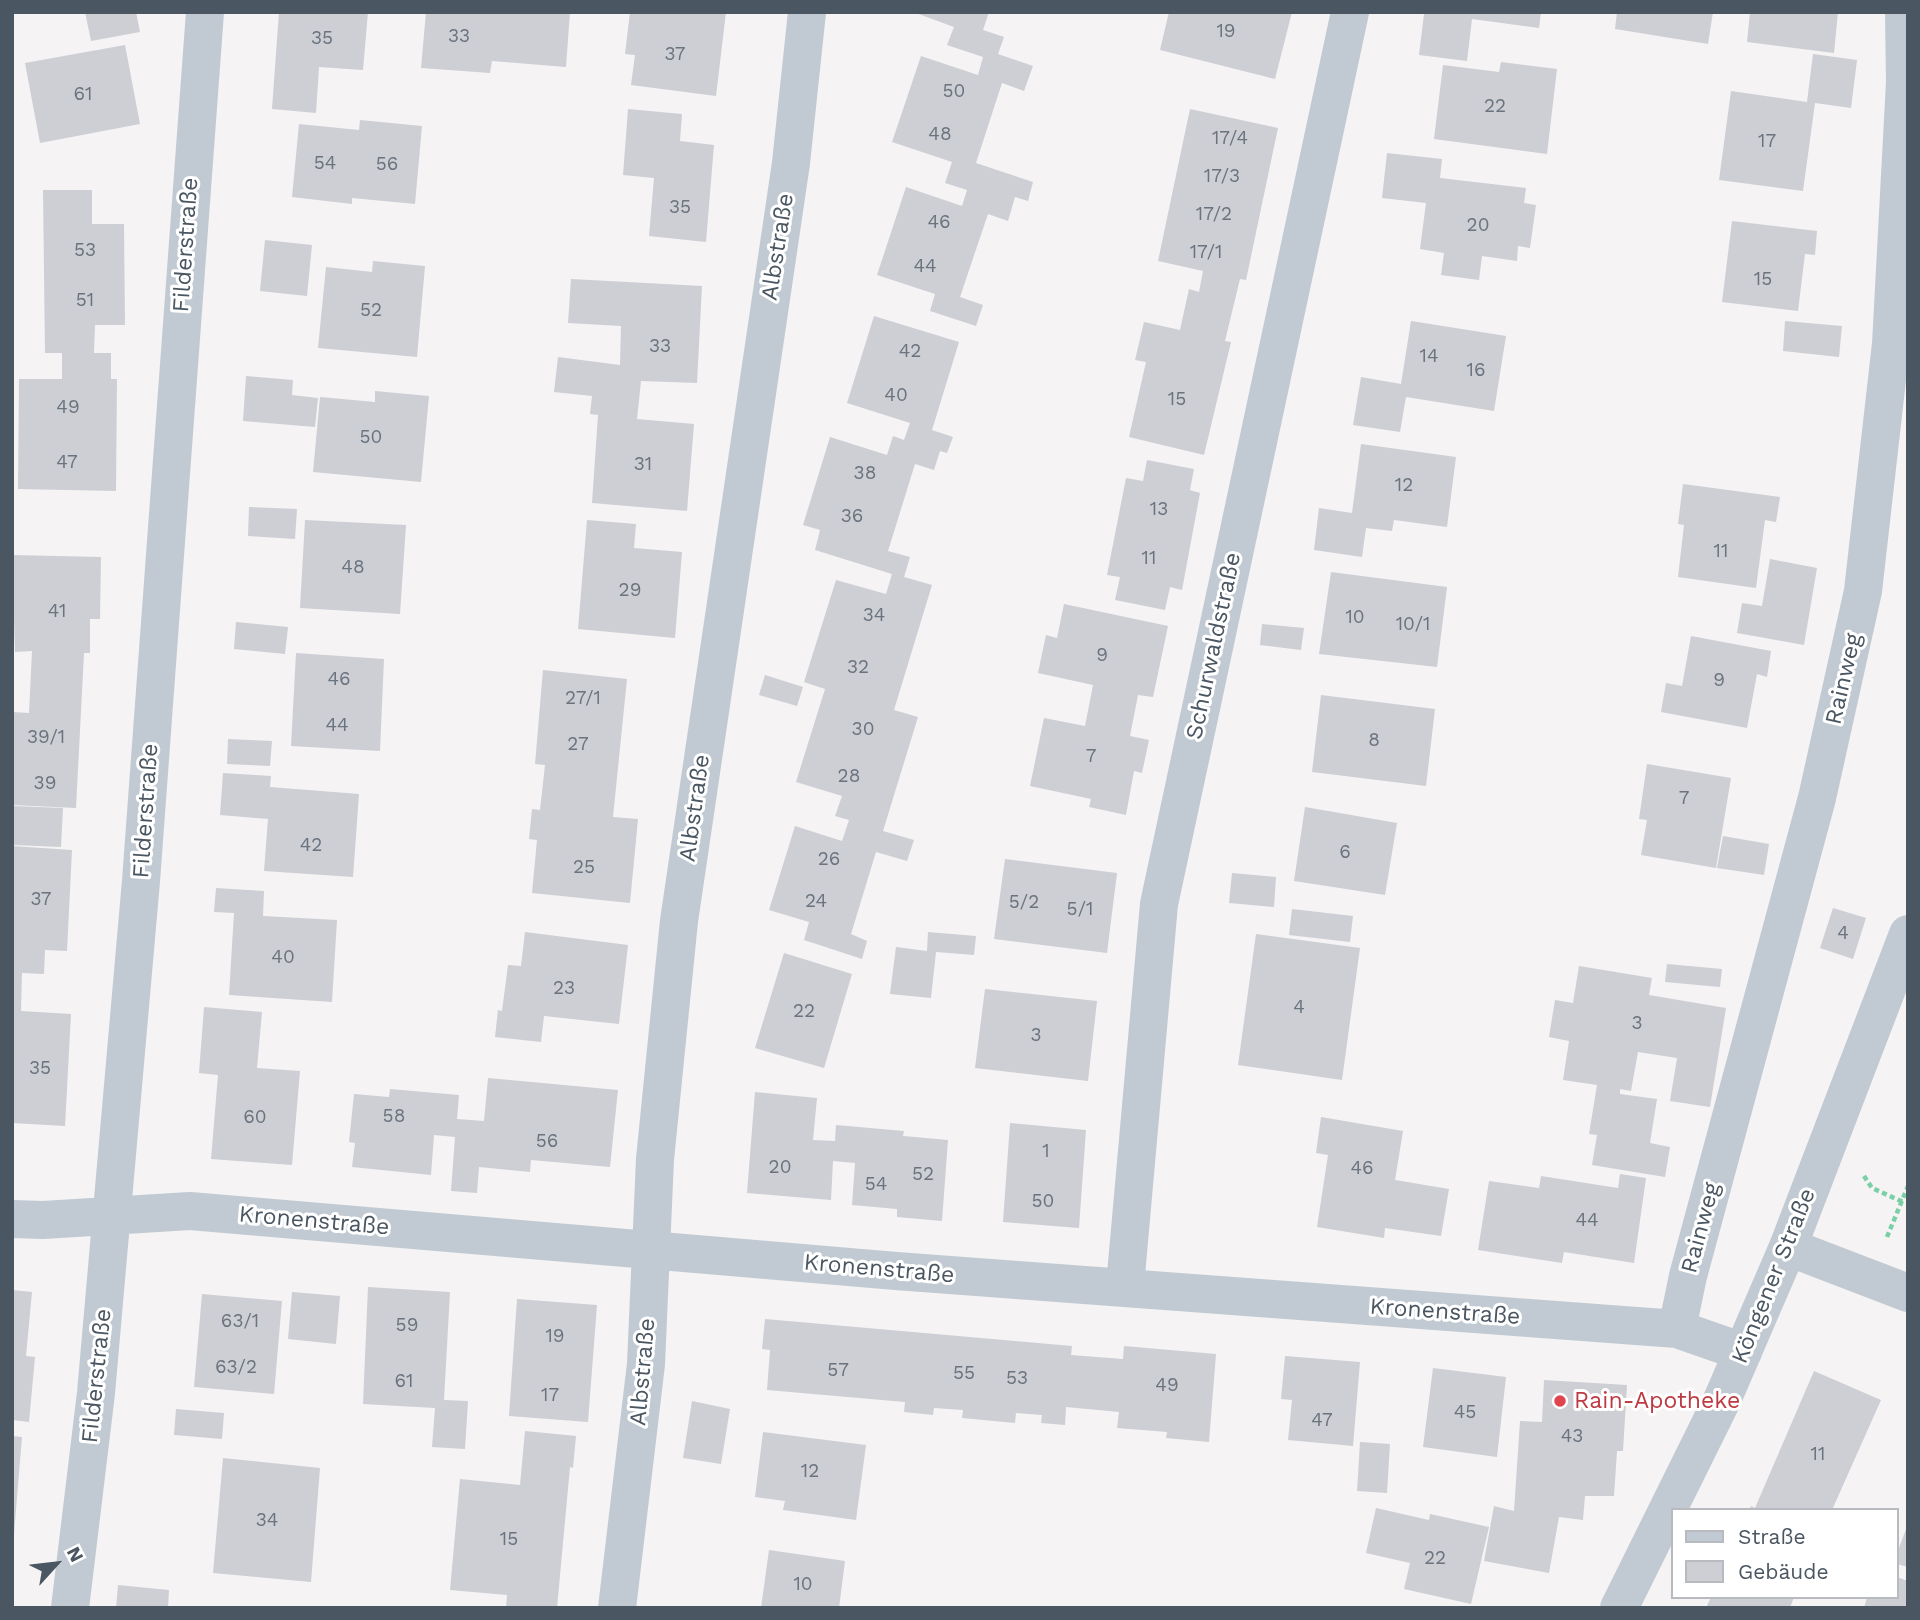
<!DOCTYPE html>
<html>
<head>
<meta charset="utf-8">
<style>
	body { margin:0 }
	#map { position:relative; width:1920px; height:1620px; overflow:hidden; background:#f5f3f3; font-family:"Work Sans",sans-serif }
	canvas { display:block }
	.frame { position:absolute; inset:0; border:14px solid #4a5661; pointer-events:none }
	.legend { position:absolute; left:1671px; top:1508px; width:228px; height:91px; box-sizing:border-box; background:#fff; border:2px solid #b7bbc0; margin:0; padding:9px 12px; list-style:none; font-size:21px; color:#4a5661 }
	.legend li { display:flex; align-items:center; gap:14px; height:35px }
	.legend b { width:35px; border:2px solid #b7bbc0 }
	.north { position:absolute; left:21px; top:1529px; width:70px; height:70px; -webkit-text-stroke:5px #fff; paint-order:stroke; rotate:63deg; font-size:19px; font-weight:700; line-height:28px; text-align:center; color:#4a5661 }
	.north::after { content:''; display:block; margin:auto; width:24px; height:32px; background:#4a5661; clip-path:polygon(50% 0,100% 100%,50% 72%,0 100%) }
</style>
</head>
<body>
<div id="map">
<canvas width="1920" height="1620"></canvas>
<div class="frame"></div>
<ul class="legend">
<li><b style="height:9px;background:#c1cad2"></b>Straße</li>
<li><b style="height:19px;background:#cdcfd5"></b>Gebäude</li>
</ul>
<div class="north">N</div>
</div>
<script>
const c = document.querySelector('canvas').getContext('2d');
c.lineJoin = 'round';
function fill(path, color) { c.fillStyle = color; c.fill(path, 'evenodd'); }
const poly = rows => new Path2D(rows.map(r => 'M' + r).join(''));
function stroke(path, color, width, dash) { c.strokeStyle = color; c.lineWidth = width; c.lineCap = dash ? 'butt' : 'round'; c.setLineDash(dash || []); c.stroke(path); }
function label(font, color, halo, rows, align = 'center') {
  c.font = font + ' "Work Sans",sans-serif'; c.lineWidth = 6; c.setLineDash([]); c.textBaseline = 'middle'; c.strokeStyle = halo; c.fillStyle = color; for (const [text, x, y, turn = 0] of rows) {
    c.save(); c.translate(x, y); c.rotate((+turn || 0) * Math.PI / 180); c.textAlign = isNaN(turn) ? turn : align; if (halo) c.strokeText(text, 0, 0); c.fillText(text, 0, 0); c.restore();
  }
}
fill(poly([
	[85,12,136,12,140,32,91,41],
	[279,12,368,12,363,70,319,67,316,113,272,109],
	[426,12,570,12,566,67,492,61,490,73,421,68],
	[630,12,726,12,716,96,631,85,635,55,625,54],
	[913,12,989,12,983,30,1004,37,998,54,1033,66,1024,91,1002,83,976,163,1033,182,1028,201,1015,197,1008,221,988,214,960,297,983,305,976,326,930,311,935,294,877,275,906,187,962,206,967,190,945,183,952,162,892,142,921,56,978,75,983,57,947,45,954,27],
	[1169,12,1292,12,1275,79,1160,50],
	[1436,12,1541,12,1539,28,1472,19,1467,61,1419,55,1424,14],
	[1617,12,1713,12,1708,44,1615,29],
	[1750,12,1838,12,1834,53,1747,42],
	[125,45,140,124,40,143,25,63],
	[1813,54,1857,60,1851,108,1815,103,1803,191,1719,180,1731,91,1807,102],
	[1501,62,1557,69,1547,154,1434,139,1443,65,1499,72],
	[628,109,682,114,680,141,714,145,706,242,649,236,654,178,623,175],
	[1190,109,1278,128,1246,280,1240,279,1225,341,1231,342,1204,455,1129,437,1146,362,1135,360,1144,322,1180,330,1189,289,1199,292,1203,271,1158,261],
	[360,120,422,126,415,204,352,198,352,204,292,197,299,124,359,130],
	[1387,153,1442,159,1440,178,1526,188,1524,203,1536,205,1530,248,1518,246,1517,261,1482,256,1479,280,1441,275,1444,253,1420,249,1426,203,1382,198],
	[43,190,92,190,92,224,124,224,125,325,95,325,94,353,111,353,111,379,117,379,116,491,18,489,19,379,62,379,62,353,45,353],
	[1732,221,1817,231,1815,255,1805,254,1798,311,1722,302],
	[265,240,312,245,307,296,260,291],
	[373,261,425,266,417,357,318,348,326,267,372,272],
	[571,279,702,286,697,383,641,381,637,419,694,424,687,511,592,503,598,415,590,414,592,396,554,392,558,357,620,365,621,326,568,323],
	[874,316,959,342,932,430,953,437,947,453,940,451,934,470,915,464,888,551,910,557,904,577,932,585,894,710,918,717,883,831,914,840,907,861,876,852,851,934,867,941,862,959,804,940,809,922,769,910,795,826,842,841,849,820,835,816,842,796,796,782,825,689,804,682,836,580,886,594,892,574,815,550,820,530,803,525,830,437,887,455,893,436,904,440,910,423,847,403],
	[1411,321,1506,336,1494,411,1406,397,1400,432,1353,425,1361,377,1401,384],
	[1785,321,1842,326,1839,357,1783,351],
	[246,376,293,380,292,395,318,398,315,427,243,421],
	[375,391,429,396,421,482,313,472,320,397,375,402],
	[1361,444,1456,457,1447,527,1394,520,1392,531,1366,528,1362,557,1314,550,1319,508,1352,513],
	[1147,460,1194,469,1190,490,1200,493,1182,590,1170,587,1165,610,1115,600,1120,577,1107,575,1126,478,1143,481],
	[1683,484,1780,497,1776,522,1765,520,1756,588,1678,577,1684,525,1678,524],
	[249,507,297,509,295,539,248,536],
	[305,520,406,525,400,614,300,608],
	[587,520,636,524,634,548,682,552,675,638,578,629],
	[12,555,101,557,100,619,90,619,90,653,84,653,76,808,12,805,12,712,29,713,32,651,15,652],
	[1770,559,1817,568,1804,645,1737,633,1742,603,1762,606],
	[1331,572,1447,587,1437,667,1319,654],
	[1064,604,1168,626,1153,697,1138,695,1130,736,1149,740,1142,773,1134,771,1126,815,1089,807,1091,799,1030,786,1044,718,1085,726,1093,685,1038,673,1046,635,1057,638],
	[236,622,288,627,285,654,234,649],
	[1262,624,1304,628,1301,650,1260,645],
	[1691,636,1771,651,1767,677,1757,674,1747,728,1661,712,1666,683,1682,686],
	[296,653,384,659,380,751,291,746],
	[543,670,627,679,613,817,638,819,630,903,532,893,537,840,529,839,532,809,540,810,545,765,535,764],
	[765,675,803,687,797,706,759,695],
	[1321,695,1435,709,1426,786,1312,772],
	[228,739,272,741,270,766,227,764],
	[1647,764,1731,778,1716,868,1641,855,1647,820,1639,819],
	[223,773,271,776,270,787,359,794,353,877,264,871,268,819,220,815],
	[14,806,63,808,61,847,13,845],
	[1305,807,1397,823,1385,895,1294,881],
	[1723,836,1769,844,1764,875,1717,868],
	[12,846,72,850,67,951,45,950,44,974,22,973,21,1011,71,1014,65,1126,12,1123],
	[1005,859,1117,873,1107,953,994,939],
	[1232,873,1276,877,1274,907,1229,903],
	[216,888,264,891,263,916,337,920,332,1002,229,995,234,913,214,912],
	[1833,908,1866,918,1853,959,1820,948],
	[1292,909,1353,916,1350,942,1289,935],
	[525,932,628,945,619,1024,544,1016,541,1042,495,1037,498,1010,502,1011,508,965,521,966],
	[928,932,976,936,974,955,936,952,931,998,890,994,896,947,927,951],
	[1256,934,1360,948,1342,1080,1238,1065],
	[784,953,852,974,824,1068,755,1048],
	[1667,964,1722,969,1720,987,1665,982],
	[1579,966,1652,978,1649,995,1726,1008,1710,1107,1670,1101,1677,1058,1638,1052,1631,1091,1620,1089,1620,1094,1657,1099,1650,1143,1670,1147,1665,1177,1592,1165,1597,1135,1589,1134,1597,1085,1563,1080,1569,1041,1549,1037,1555,1000,1573,1003],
	[985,989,1097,1001,1088,1081,975,1068],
	[204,1007,262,1012,257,1068,300,1071,292,1165,211,1159,218,1075,199,1073],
	[488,1078,618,1090,610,1167,531,1160,530,1172,479,1167,477,1193,451,1191,455,1137,434,1135,431,1175,352,1167,355,1143,349,1142,354,1094,389,1097,390,1089,459,1095,457,1119,484,1121],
	[755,1092,817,1098,813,1140,835,1141,836,1125,904,1131,903,1136,948,1140,942,1221,897,1217,897,1209,852,1205,855,1163,833,1161,831,1200,747,1193],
	[1321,1117,1403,1131,1395,1180,1449,1189,1441,1236,1385,1228,1384,1238,1317,1227,1328,1155,1316,1153],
	[1010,1123,1086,1130,1079,1228,1003,1222],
	[1620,1174,1646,1178,1634,1263,1564,1252,1562,1263,1478,1250,1489,1181,1539,1188,1541,1176,1618,1188],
	[368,1287,450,1292,444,1400,468,1401,465,1449,432,1447,435,1408,363,1404],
	[12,1290,32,1292,26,1356,35,1357,29,1422,12,1420],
	[292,1292,340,1296,336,1344,288,1339],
	[202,1294,282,1301,274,1394,194,1387],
	[517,1299,597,1305,588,1422,509,1416],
	[765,1319,1072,1346,1071,1355,1123,1359,1124,1346,1216,1354,1209,1442,1166,1438,1167,1432,1117,1428,1119,1412,1066,1407,1065,1425,1041,1423,1042,1415,1016,1413,1015,1423,962,1418,963,1410,934,1408,933,1415,904,1412,905,1402,767,1390,770,1350,762,1349],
	[1285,1356,1360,1362,1353,1446,1288,1440,1292,1400,1281,1399],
	[1433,1368,1506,1377,1497,1457,1423,1447],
	[1814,1371,1881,1400,1832,1510,1749,1510,1751,1506,1755,1508],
	[1544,1380,1627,1385,1623,1451,1617,1451,1614,1496,1585,1496,1583,1520,1559,1517,1549,1573,1484,1561,1494,1506,1514,1511,1520,1421,1542,1422],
	[692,1401,730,1409,721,1464,683,1458],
	[176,1409,224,1413,222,1439,174,1435],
	[525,1431,576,1436,573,1468,570,1467,557,1608,506,1608,507,1595,450,1590,460,1479,520,1485],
	[763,1432,866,1445,856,1520,783,1510,785,1501,755,1497],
	[12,1436,22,1437,14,1534,12,1534],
	[1360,1442,1390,1444,1387,1493,1357,1491],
	[223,1458,320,1468,311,1582,213,1573],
	[1376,1508,1429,1520,1430,1514,1489,1527,1471,1604,1404,1589,1410,1563,1366,1553],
	[1908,1524,1908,1567,1897,1564,1897,1553],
	[769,1550,845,1561,839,1608,761,1608],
	[1897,1577,1908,1581,1908,1608,1864,1608,1867,1597,1897,1597],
	[118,1585,169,1590,168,1608,116,1608],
	[1711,1597,1794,1597,1790,1608,1706,1608]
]), '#cdcfd5');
stroke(poly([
	[1864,1176,1872,1188,1903,1202],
	[1887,1237,1908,1186]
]), '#7ad0a6', 4.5, [5, 3.5]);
stroke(poly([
	[12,1219,43,1220,190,1211,896,1271,1677,1329,1743,1352],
	[1788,1247,1908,1293],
	[1125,1286,1159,904,1350,12],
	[1677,1329,1688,1276,1817,798,1863,591,1891,344,1905,82,1904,12],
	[70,1608,96,1393,141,881,205,12],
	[617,1608,646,1364,655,1159,679,921,791,163,807,12],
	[1619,1608,1722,1400,1788,1247,1908,934]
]), '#c1cad2', 38);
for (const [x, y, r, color] of [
	[1560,1401,7,"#e0444e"]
]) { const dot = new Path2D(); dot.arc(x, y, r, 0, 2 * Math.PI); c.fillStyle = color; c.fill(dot); stroke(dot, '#fff', 2.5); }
label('19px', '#6b747e', null, [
	["19",1226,31],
	["33",459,36],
	["35",322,38],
	["37",675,54],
	["50",954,91],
	["61",83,94],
	["22",1495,106],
	["48",940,134],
	["17/4",1230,138],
	["17",1767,141],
	["54",325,163],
	["56",387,164],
	["17/3",1222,176],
	["35",680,207],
	["17/2",1214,214],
	["46",939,222],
	["20",1478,225],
	["53",85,250],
	["17/1",1206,252],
	["44",925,266],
	["15",1763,279],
	["51",85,300],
	["52",371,310],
	["33",660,346],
	["42",910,351],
	["14",1429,356],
	["16",1476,370],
	["40",896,395],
	["15",1177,399],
	["49",68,407],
	["50",371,437],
	["47",67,462],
	["31",643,464],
	["38",865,473],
	["12",1404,485],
	["13",1159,509],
	["36",852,516],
	["11",1721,551],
	["11",1149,558],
	["48",353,567],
	["29",630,590],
	["41",57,611],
	["34",874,615],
	["10",1355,617],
	["10/1",1413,624],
	["9",1102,655],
	["32",858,667],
	["46",339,679],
	["9",1719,680],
	["27/1",583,698],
	["44",337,725],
	["30",863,729],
	["39/1",46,737],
	["8",1374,740],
	["27",578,744],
	["7",1091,756],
	["28",849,776],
	["39",45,783],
	["7",1684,798],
	["42",311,845],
	["6",1345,852],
	["26",829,859],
	["25",584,867],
	["37",41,899],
	["24",816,901],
	["5/2",1024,902],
	["5/1",1080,909],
	["4",1843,933],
	["40",283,957],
	["23",564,988],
	["4",1299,1007],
	["22",804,1011],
	["3",1637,1023],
	["3",1036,1035],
	["35",40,1068],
	["58",394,1116],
	["60",255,1117],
	["56",547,1141],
	["1",1046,1151],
	["20",780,1167],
	["46",1362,1168],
	["52",923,1174],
	["54",876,1184],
	["50",1043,1201],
	["44",1587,1220],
	["63/1",240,1321],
	["59",407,1325],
	["19",555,1336],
	["63/2",236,1367],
	["57",838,1370],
	["55",964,1373],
	["53",1017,1378],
	["61",404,1381],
	["49",1167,1385],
	["17",550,1395],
	["45",1465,1412],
	["47",1322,1420],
	["43",1572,1436],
	["11",1818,1454],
	["12",810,1471],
	["34",267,1520],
	["15",509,1539],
	["22",1435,1558],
	["10",803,1584]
]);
label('23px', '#4a5661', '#fff', [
	["Filderstraße",186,245,-86],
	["Albstraße",778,247,-81],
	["Schurwaldstraße",1214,646,-78],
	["Rainweg",1844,679,-77],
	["Albstraße",695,808,-82],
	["Filderstraße",146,811,-86],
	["Kronenstraße",314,1221,5],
	["Rainweg",1701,1228,-75],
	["Kronenstraße",879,1269,5],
	["Köngener Straße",1774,1276,-68],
	["Kronenstraße",1445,1312,4],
	["Albstraße",643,1372,-85],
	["Filderstraße",97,1376,-84]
]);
label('23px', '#be3a42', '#fff', [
	["Rain-Apotheke",1574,1401]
], 'left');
</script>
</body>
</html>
